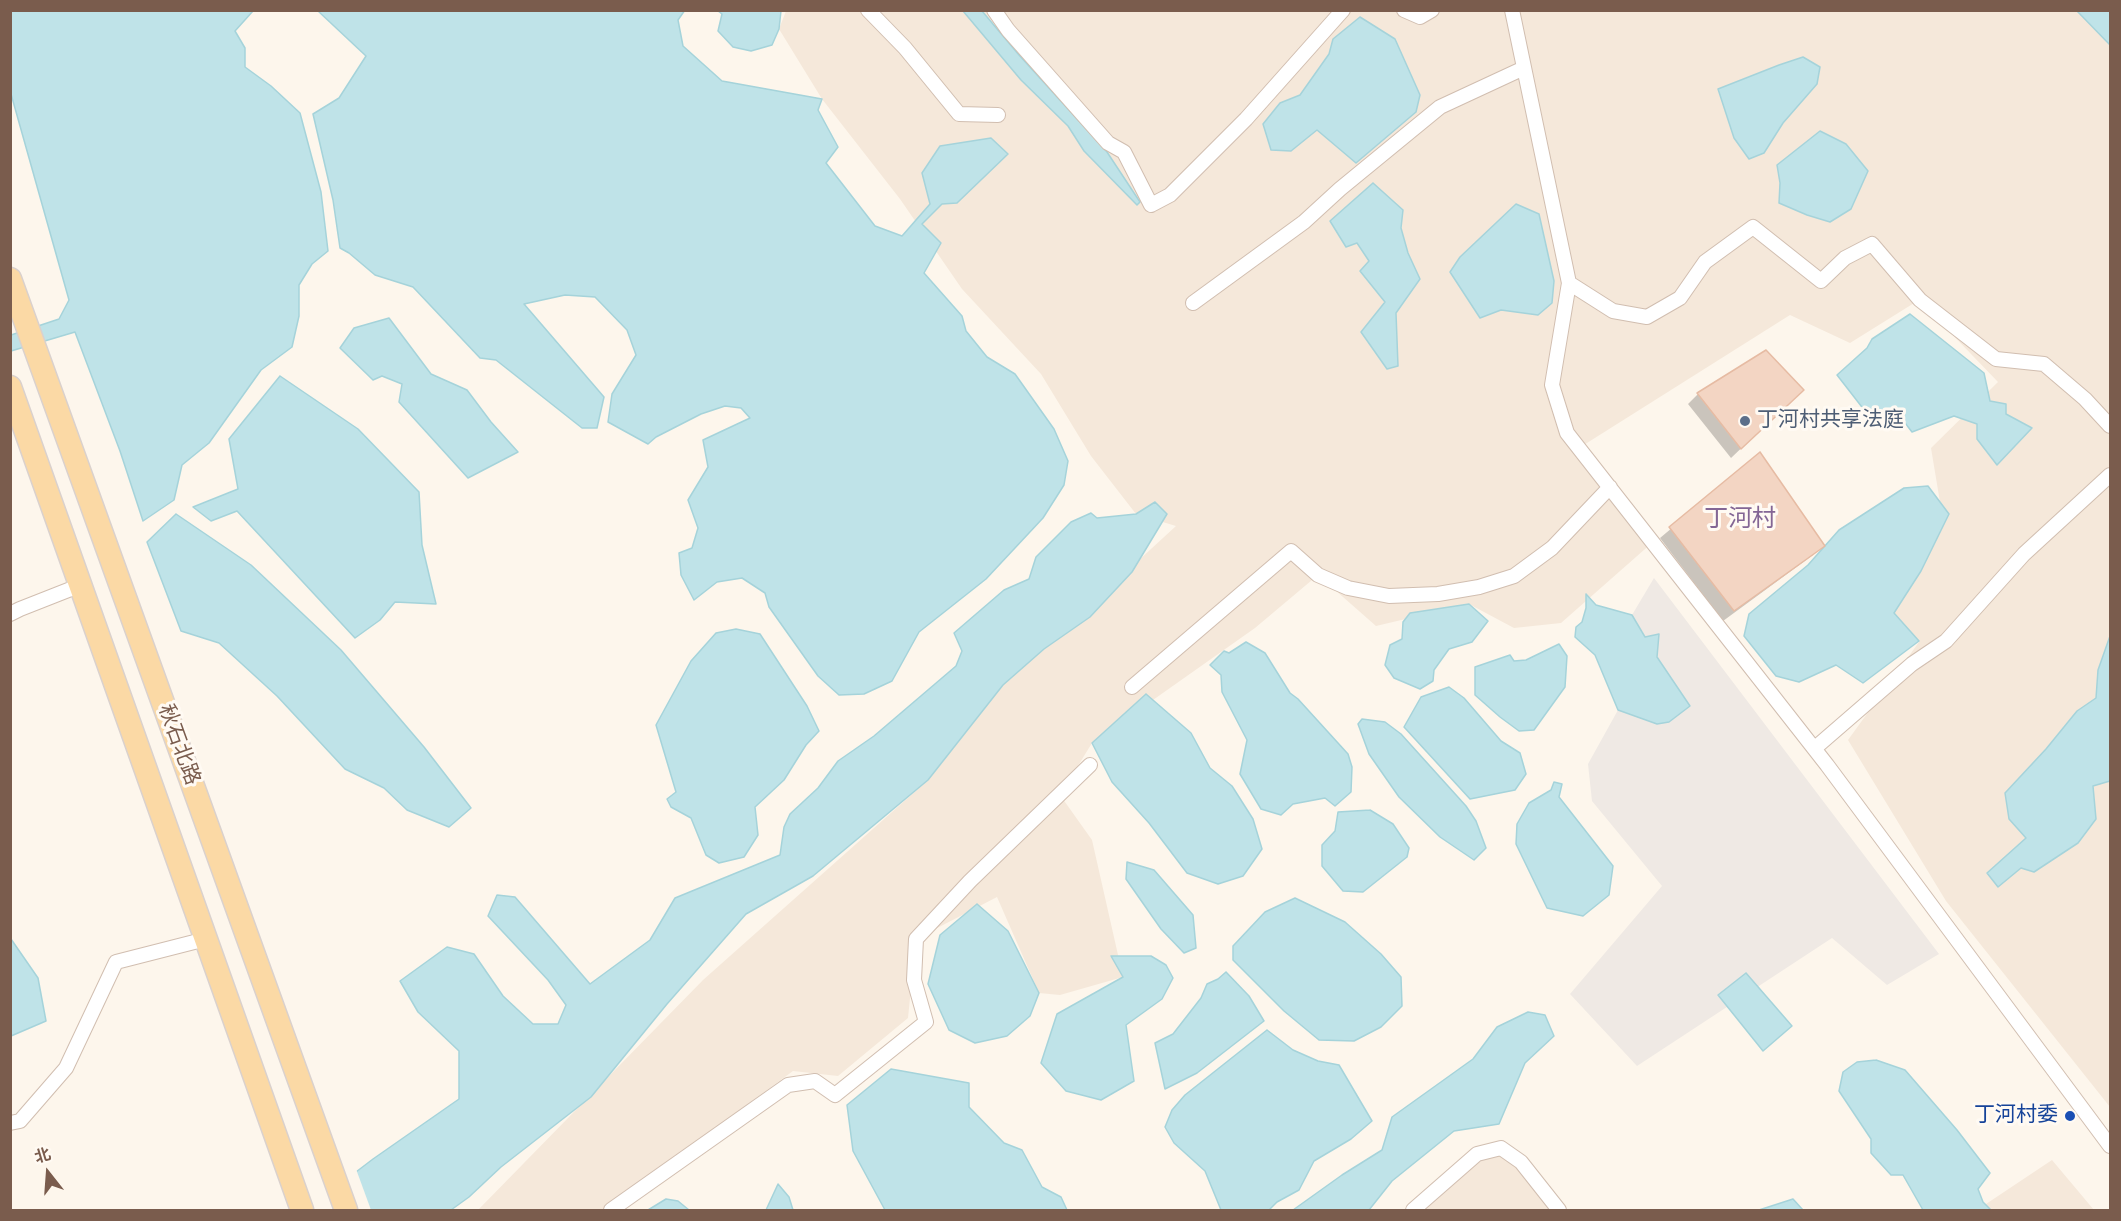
<!DOCTYPE html>
<html>
<head>
<meta charset="utf-8">
<style>
	body { margin:0 }
	#map { position:relative; width:2121px; height:1221px; overflow:hidden; background:#fdf6ec; font-family:Jost,"Noto Sans SC",sans-serif }
	canvas { display:block }
	.frame { position:absolute; inset:0; border:12px solid #7a5c4d; pointer-events:none }
	.north { position:absolute; left:18px; top:1143px; width:60px; height:60px; -webkit-text-stroke:4px #fffaf3; paint-order:stroke; rotate:343deg; font-size:16px; font-weight:700; line-height:24px; text-align:center; color:#7a5c4d }
	.north::after { content:''; display:block; margin:auto; width:21px; height:27px; background:#7a5c4d; clip-path:polygon(50% 0,100% 100%,50% 72%,0 100%) }
</style>
</head>
<body>
<div id="map">
<canvas width="2121" height="1221"></canvas>
<div class="frame"></div>
<div class="north">北</div>
</div>
<script>
const c = document.querySelector('canvas').getContext('2d');
c.lineJoin = 'round';
function fill(path, color) { c.fillStyle = color; c.fill(path, 'evenodd'); }
const poly = rows => new Path2D(rows.map(r => 'M' + r).join(''));
function stroke(path, color, width, dash) { c.strokeStyle = color; c.lineWidth = width; c.lineCap = dash ? 'butt' : 'round'; c.setLineDash(dash || []); c.stroke(path); }
function label(font, color, halo, rows, align = 'center') {
  c.font = font + ' Jost,"Noto Sans SC",sans-serif'; c.lineWidth = 6; c.setLineDash([]); c.textBaseline = 'middle'; c.strokeStyle = halo; c.fillStyle = color; for (const [text, x, y, turn = 0] of rows) {
    c.save(); c.translate(x, y); c.rotate((+turn || 0) * Math.PI / 180); c.textAlign = isNaN(turn) ? turn : align; if (halo) c.strokeText(text, 0, 0); c.fillText(text, 0, 0); c.restore();
  }
}
fill(poly([
	[2077,10,2110,45,2110,1107,1946,901,1848,740,1919,642,1894,613,1940,502,1931,448,1998,382,1919,300,1850,343,1790,315,1579,448,1653,542,1561,623,1514,628,1469,604,1376,626,1318,575,1255,628,1092,743,1060,795,1092,840,1123,977,1060,995,1039,993,997,897,916,939,908,1018,838,1076,793,1071,603,1210,478,1210,703,980,928,780,1003,685,1176,526,1136,514,1091,456,1041,374,962,289,900,199,822,99,779,29,786,11],
	[1501,1148,1552,1210,1415,1210,1477,1154],
	[2052,1160,2094,1210,1977,1210]
]), '#f5e8da');
fill(poly([
	[1654,578,1939,954,1887,985,1832,938,1637,1066,1570,994,1662,886,1592,801,1588,764,1618,710,1657,724,1657,656,1632,615]
]), '#efe9e4');
const water = poly([
	[685,10,678,20,683,46,722,81,822,99,818,110,838,147,826,163,875,226,902,236,930,204,922,173,940,146,991,138,1008,154,957,203,942,204,922,224,941,243,924,273,962,316,966,331,987,357,1015,374,1054,429,1068,461,1064,485,1043,518,986,579,919,632,892,681,864,694,839,695,818,676,769,607,765,593,742,578,717,582,694,600,681,575,679,553,692,548,698,528,688,500,708,467,703,440,750,418,741,408,725,406,701,414,656,437,648,444,608,422,612,394,636,355,627,330,595,297,565,295,524,304,604,397,597,428,582,428,496,360,480,358,413,287,375,275,349,253,340,248,333,200,313,114,339,98,366,56,318,11,685,10],
	[11,11,253,11,235,31,245,48,245,67,271,86,300,113,321,192,328,251,312,264,299,285,299,316,292,347,261,370,209,443,182,465,174,500,143,521,120,451,75,332,11,351,11,335,59,319,69,300,11,94,11,11],
	[718,11,781,11,779,29,772,45,751,51,733,47,718,31,722,14,718,11],
	[963,11,982,11,1019,55,1107,152,1140,202,1137,205,1084,151,1068,126,1021,80,963,11],
	[2077,11,2110,11,2110,45,2077,11],
	[1360,17,1395,39,1420,95,1416,112,1356,163,1317,130,1291,151,1271,150,1263,124,1280,103,1300,95,1329,54,1333,39,1360,17],
	[1803,57,1820,67,1817,84,1783,123,1764,153,1749,159,1734,138,1718,89,1779,65,1803,57],
	[1820,131,1846,144,1868,171,1851,209,1830,222,1807,215,1779,203,1780,183,1777,165,1820,131],
	[1373,183,1403,210,1401,228,1408,253,1420,279,1396,313,1398,366,1387,369,1361,332,1385,302,1360,271,1369,261,1357,243,1346,247,1330,221,1373,183],
	[1516,204,1539,214,1554,281,1552,303,1538,315,1501,310,1480,318,1450,272,1460,257,1516,204],
	[1910,314,1984,373,1990,401,2006,404,2006,414,2032,428,1997,465,1977,439,1977,424,1954,416,1912,432,1895,410,1865,411,1837,375,1867,348,1872,339,1910,314],
	[389,318,431,374,467,390,491,422,518,452,468,478,399,402,402,384,382,376,373,380,340,348,354,328,389,318],
	[280,376,358,429,419,492,422,545,436,604,395,602,380,620,355,638,237,511,211,521,193,507,238,489,229,439,280,376],
	[1928,486,1949,514,1921,571,1894,613,1919,641,1863,683,1836,665,1799,682,1776,676,1744,636,1749,614,1808,565,1839,530,1904,488,1928,486],
	[1155,502,1167,514,1132,572,1090,617,1044,649,1003,685,928,780,813,876,746,914,667,1004,591,1097,501,1167,469,1197,451,1210,306,1210,373,1159,459,1099,459,1051,418,1012,400,981,447,947,474,954,503,996,533,1024,558,1024,566,1005,548,980,488,916,497,895,515,897,590,984,650,940,675,898,780,855,784,827,790,814,818,788,838,761,874,736,956,666,962,651,954,633,1004,590,1029,579,1036,557,1071,522,1091,513,1097,518,1136,514,1155,502],
	[176,514,251,565,341,650,424,747,471,808,449,827,407,810,384,788,345,769,277,696,219,643,181,631,147,542,176,514],
	[1586,594,1596,605,1632,615,1645,637,1659,634,1657,657,1690,706,1669,722,1657,724,1618,710,1595,655,1575,637,1576,627,1582,622,1586,608,1586,594],
	[1469,604,1488,621,1472,642,1449,649,1434,670,1433,681,1420,689,1394,678,1385,665,1390,645,1402,639,1403,622,1410,613,1469,604],
	[736,629,760,634,807,706,819,731,806,745,784,780,755,807,758,835,744,857,719,863,706,855,691,818,671,807,667,799,676,792,656,725,691,661,716,633,736,629],
	[2110,636,2110,781,2093,786,2096,819,2078,843,2034,872,2021,868,1998,887,1987,873,2026,838,2009,819,2005,793,2046,749,2077,711,2096,698,2098,670,2110,636],
	[1246,642,1265,653,1290,693,1298,699,1348,754,1352,767,1351,792,1335,806,1325,798,1293,804,1281,815,1261,809,1240,774,1247,740,1222,692,1221,675,1210,665,1224,651,1229,653,1246,642],
	[1559,644,1567,656,1565,687,1534,730,1519,731,1500,717,1475,695,1475,667,1510,655,1514,661,1526,660,1559,644],
	[1449,687,1464,698,1501,741,1520,753,1526,774,1515,790,1470,799,1404,727,1421,697,1449,687],
	[1146,694,1191,733,1210,768,1232,786,1253,819,1262,849,1243,876,1218,884,1187,873,1149,823,1112,782,1092,743,1146,694],
	[1362,719,1385,722,1401,734,1466,806,1476,821,1486,848,1474,860,1440,837,1399,797,1369,754,1358,724,1362,719],
	[1554,782,1562,784,1559,797,1613,866,1609,895,1583,916,1547,908,1516,844,1517,824,1529,803,1551,790,1554,782],
	[1370,810,1393,824,1409,848,1407,857,1363,892,1343,891,1322,866,1322,845,1335,831,1338,812,1370,810],
	[1127,862,1154,870,1193,915,1196,948,1184,953,1161,929,1126,879,1127,862],
	[1295,898,1345,922,1381,954,1401,977,1402,1006,1381,1027,1354,1041,1319,1040,1284,1011,1233,960,1233,946,1265,912,1295,898],
	[977,904,1008,931,1039,993,1030,1016,1007,1036,975,1043,949,1030,928,984,940,935,977,904],
	[11,939,38,978,46,1021,11,1036,11,939],
	[1111,956,1151,956,1166,965,1173,978,1162,999,1126,1025,1134,1081,1101,1100,1066,1091,1041,1063,1057,1014,1123,977,1111,956],
	[1226,972,1249,996,1264,1021,1197,1073,1165,1089,1155,1043,1173,1034,1201,998,1207,984,1218,979,1226,972],
	[1746,973,1792,1026,1763,1051,1718,995,1746,973],
	[1528,1012,1545,1015,1554,1036,1525,1063,1499,1124,1454,1131,1392,1181,1369,1210,1293,1210,1342,1175,1382,1150,1392,1117,1473,1059,1497,1027,1528,1012],
	[1267,1030,1293,1050,1318,1061,1339,1065,1372,1121,1351,1139,1314,1161,1299,1190,1277,1202,1269,1210,1221,1210,1205,1171,1174,1143,1165,1127,1172,1110,1185,1095,1267,1030],
	[1876,1060,1905,1070,1957,1130,1990,1173,1978,1189,1983,1202,1991,1210,1923,1210,1903,1175,1891,1175,1871,1153,1871,1139,1839,1091,1843,1072,1857,1062,1876,1060],
	[891,1069,969,1083,969,1107,1004,1143,1022,1150,1042,1187,1061,1197,1067,1210,885,1210,853,1151,847,1105,891,1069],
	[778,1184,789,1197,793,1210,766,1210,778,1184],
	[666,1199,678,1201,689,1210,648,1210,666,1199],
	[1793,1199,1803,1210,1759,1210,1793,1199]
]);
fill(water, '#bfe3e8');
stroke(water, '#a5d3da', 1.5);
fill(poly([
	[356,1169,371,1210,303,1210,304,1208]
]), '#fdf6ec');
fill(poly([
	[1698,394,1792,400,1731,458,1688,404],
	[1760,454,1823,545,1813,555,1723,621,1660,538]
]), '#0003');
const building = poly([
	[1766,350,1804,390,1741,449,1697,393,1766,350],
	[1760,452,1825,546,1734,611,1669,527,1760,452]
]);
fill(building, '#f3d5c3');
stroke(building, '#e6bba3', 1.5);
const street = poly([
	[868,10,905,48,959,114,998,115],
	[994,10,1008,30,1108,143,1124,152,1151,205,1170,195,1246,119,1343,10],
	[1404,10,1420,17,1432,10],
	[1512,10,1569,283,1552,385,1567,433,1827,765,2110,1146],
	[1569,283,1613,311,1647,317,1680,298,1705,262,1753,227,1821,281,1845,258,1872,244,1920,300,1996,359,2044,364,2085,399,2110,426],
	[1193,303,1304,222,1340,189,1440,107,1524,68],
	[10,614,20,609,81,585],
	[1132,687,1291,551,1318,575,1348,588,1389,596,1438,594,1479,587,1514,576,1552,548,1610,487],
	[1815,748,1912,664,1946,641,2024,554,2110,475],
	[10,1123,20,1121,66,1068,116,962,206,939],
	[611,1210,788,1085,815,1081,835,1095,926,1022,914,980,916,939,970,881,1090,765],
	[1413,1210,1477,1154,1501,1148,1521,1162,1559,1210]
]);
const primary = poly([
	[10,279,346,1210],
	[10,387,302,1210]
]);
stroke(street, '#d1beb0', 16);
stroke(primary, '#dad1cd', 25);
stroke(street, '#fff', 14);
stroke(primary, '#fbd9a5', 22);
for (const [x, y, r, color] of [
	[1745,421,6,"#5c6f8a"],
	[2070,1116,6,"#1a4fb4"]
]) { const dot = new Path2D(); dot.arc(x, y, r, 0, 2 * Math.PI); c.fillStyle = color; c.fill(dot); stroke(dot, '#fffaf3', 2); }
label('21px', '#4e5e75', '#fffaf3', [
	["丁河村共享法庭",1757,421]
], 'left');
label('21px', '#7a5c4d', '#fffaf3', [
	["秋石北路",178,745,70]
]);
label('21px', '#164399', '#fffaf3', [
	["丁河村委",2058,1116]
], 'right');
label('24px', '#846695', '#fffaf3', [
	["丁河村",1740,520]
]);
</script>
</body>
</html>
